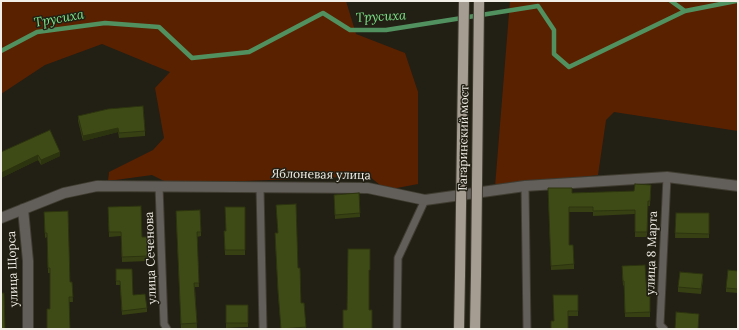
<!DOCTYPE html>
<html>
<head>
<meta charset="utf-8">
<style>
	body { margin:0 }
	#map { position:relative; width:739px; height:330px; overflow:hidden; background:#221f14; font-family:Lora,serif }
	canvas { display:block }
	.frame { position:absolute; inset:0; border:2px solid #f0eee6; pointer-events:none }
</style>
</head>
<body>
<div id="map">
<canvas width="739" height="330"></canvas>
<div class="frame"></div>
</div>
<script>
const c = document.querySelector('canvas').getContext('2d');
c.lineJoin = 'round';
function fill(path, color) { c.fillStyle = color; c.fill(path, 'evenodd'); }
const poly = rows => new Path2D(rows.map(r => 'M' + r).join(''));
function stroke(path, color, width, dash) { c.strokeStyle = color; c.lineWidth = width; c.lineCap = dash ? 'butt' : 'round'; c.setLineDash(dash || []); c.stroke(path); }
function label(font, color, halo, rows, align = 'center') {
  c.font = font + ' Lora,serif'; c.lineWidth = 3; c.setLineDash([]); c.textBaseline = 'middle'; c.strokeStyle = halo; c.fillStyle = color; for (const [text, x, y, turn = 0] of rows) {
    c.save(); c.translate(x, y); c.rotate((+turn || 0) * Math.PI / 180); c.textAlign = isNaN(turn) ? turn : align; if (halo) c.strokeText(text, 0, 0); c.fillText(text, 0, 0); c.restore();
  }
}
fill(poly([
	[1,1,346,1,356,34,405,53,418,92,418,184,386,190,369,176,170,184,152,175,108,181,109,172,153,150,164,138,155,88,170,72,102,44,45,65,1,94],
	[510,1,738,1,738,131,614,112,606,120,598,175,495,187]
]), '#5a2100');
stroke(poly([
	[671,1,685,11],
	[1,51,37,32,105,23,159,27,192,58,249,52,323,13,350,30,386,30,538,6,554,30,554,54,569,67,685,11,736,1]
]), '#51915f', 4.5);
const lane = poly([
	[159,186,164,324,167,329],
	[525,186,527,329],
	[260,187,263,329],
	[397,329,398,258,425,200],
	[664,329,660,325,667,177]
]);
const street = poly([
	[23,209,28,261,28,329],
	[1,218,64,193,97,186,368,188,425,200,525,186,667,177,738,186]
]);
const primary = poly([
	[459,329,460,275],
	[475,329,476,275]
]);
stroke(lane, '#3f3c31', 9);
stroke(street, '#3f3c31', 12);
stroke(primary, '#3f3c31', 12);
stroke(lane, '#625e59', 7);
stroke(street, '#625e59', 10);
stroke(primary, '#a69d92', 10);
const primaryBridge = poly([
	[460,275,464,1],
	[476,275,479,1]
]);
stroke(primaryBridge, '#3f3c31', 12, []);
stroke(primaryBridge, '#a69d92', 10);
fill(poly([
	[78,116,145,131,145,136,119,138,118,132,83,141,78,121],
	[1,152,60,156,41,165,38,160,1,178],
	[651,185,650,206,648,206,647,237,635,237,635,214,593,216,593,212,569,212,569,245,574,264,574,269,551,270,548,188,572,193,634,191],
	[359,193,360,217,335,219,334,195],
	[108,207,142,237,148,237,149,261,122,262,121,236,109,237],
	[245,207,245,255,225,255,224,231,226,231],
	[44,212,70,282,72,282,73,302,69,302,50,309,50,273,48,273,47,237,45,238],
	[676,213,709,213,709,238,675,238],
	[176,216,201,232,201,236,197,237,199,287,195,287,197,328,181,329],
	[277,233,298,268,301,303,304,303,306,329,281,329,278,294,275,238],
	[116,269,133,295,147,308,147,312,122,315,120,285,116,285],
	[622,270,647,296,650,296,650,317,625,317,624,285,623,286],
	[738,271,738,293,726,292,726,288],
	[703,279,701,294,678,292,678,287],
	[578,295,578,316,568,316,554,321],
	[226,305,248,305,248,327,226,328]
]), '#364013');
fill(poly([
	[118,128,118,132,83,141,83,136],
	[60,152,60,156,41,165,41,160],
	[38,155,38,160,1,178,1,173]
]), '#2c340f');
const building = poly([
	[143,106,145,131,119,133,118,128,83,136,78,116,108,109,143,106],
	[50,130,60,152,41,160,38,155,1,173,1,152,50,130],
	[635,184,651,185,650,201,648,201,647,232,635,232,635,210,593,211,593,207,569,207,569,245,573,245,574,264,551,266,548,188,572,188,572,193,634,191,635,184],
	[359,193,360,213,335,215,334,195,359,193],
	[296,204,298,268,300,268,301,303,304,303,306,327,281,329,278,290,275,233,278,233,276,205,296,204],
	[141,206,142,237,148,237,149,256,122,257,121,232,109,232,108,207,141,206],
	[225,207,245,207,245,250,225,250,224,231,226,231,225,207],
	[200,210,201,232,197,232,199,283,194,283,197,323,181,324,176,211,200,210],
	[68,211,70,282,72,282,73,297,69,297,70,329,47,329,47,309,50,309,50,268,48,268,47,233,45,233,44,212,68,211],
	[676,213,709,213,709,234,675,233,676,213],
	[348,249,370,249,370,270,369,270,369,310,372,310,372,329,343,329,343,310,347,310,348,249],
	[645,265,647,296,650,296,650,312,625,313,624,281,623,281,622,266,645,265],
	[116,269,132,269,133,295,145,294,147,308,122,311,120,281,116,281,116,269],
	[728,270,738,271,738,289,726,288,728,270],
	[680,272,703,274,701,289,678,287,680,272],
	[1,293,4,293,5,329,1,329,1,293],
	[553,295,578,295,578,311,568,311,568,329,551,329,551,321,554,321,553,295],
	[226,305,248,305,248,323,226,323,226,305],
	[676,312,699,314,698,329,675,329,676,312]
]);
fill(building, '#3f4b16');
stroke(building, '#2c340f', 1);
label('12px', '#f0eee6', '#221f14', [
	["Гагаринский мост",464,138,-89],
	["Яблоневая улица",321,175,1],
	["улица 8 Марта",652,253,-88],
	["улица Сеченова",151,258,-92],
	["улица Щорса",13,269,-92]
]);
label('italic 13px', '#7de68a', '#221f14', [
	["Трусиха",381,17,-3],
	["Трусиха",59,19,-10]
]);
</script>
</body>
</html>
